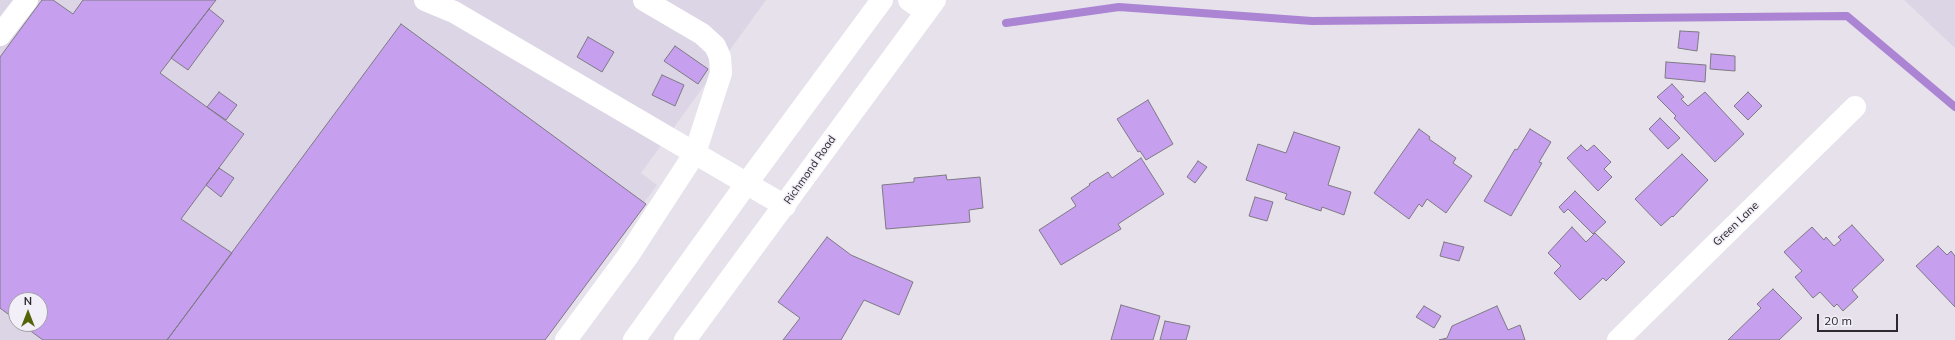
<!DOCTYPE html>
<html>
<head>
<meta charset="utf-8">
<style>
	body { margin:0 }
	#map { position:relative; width:1955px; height:340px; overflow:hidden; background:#e6e1eb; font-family:Mulish,sans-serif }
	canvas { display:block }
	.north { position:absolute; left:8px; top:292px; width:40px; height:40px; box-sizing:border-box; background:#f3eff8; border:1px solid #a3a0a7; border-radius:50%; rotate:0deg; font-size:11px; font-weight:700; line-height:16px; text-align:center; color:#2c2a2e }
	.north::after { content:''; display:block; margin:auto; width:14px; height:18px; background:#536309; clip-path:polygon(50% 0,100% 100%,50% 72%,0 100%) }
	.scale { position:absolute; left:1817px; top:314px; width:81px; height:18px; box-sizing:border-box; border:2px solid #2c2a2e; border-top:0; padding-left:5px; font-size:12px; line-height:14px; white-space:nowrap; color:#2c2a2e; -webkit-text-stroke:3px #f3eff8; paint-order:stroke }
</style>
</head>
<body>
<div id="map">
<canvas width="1955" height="340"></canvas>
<div class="north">N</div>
<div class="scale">20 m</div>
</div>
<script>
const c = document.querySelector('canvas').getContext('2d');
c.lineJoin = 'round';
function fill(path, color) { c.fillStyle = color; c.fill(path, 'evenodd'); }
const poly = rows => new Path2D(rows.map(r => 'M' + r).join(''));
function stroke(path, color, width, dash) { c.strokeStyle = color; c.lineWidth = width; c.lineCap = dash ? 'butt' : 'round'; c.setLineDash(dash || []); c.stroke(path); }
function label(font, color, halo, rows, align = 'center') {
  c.font = font + ' Mulish,sans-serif'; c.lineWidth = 3; c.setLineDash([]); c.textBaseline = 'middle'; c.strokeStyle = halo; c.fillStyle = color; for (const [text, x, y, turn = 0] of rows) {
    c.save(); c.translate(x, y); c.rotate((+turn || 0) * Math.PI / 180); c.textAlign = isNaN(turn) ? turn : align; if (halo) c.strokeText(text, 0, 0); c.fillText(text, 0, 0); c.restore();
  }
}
fill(poly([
	[0,0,766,0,641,173,657,185,544,340,0,340],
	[16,300,40,300,40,324,16,324],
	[1904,0,1955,0,1955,48]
]), '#dcd5e5');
stroke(poly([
	[1006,23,1119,7,1312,21,1847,16,1955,107]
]), '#ab85d3', 8);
const building = poly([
	[42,0,53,0,73,14,83,0,216,0,160,73,244,134,181,219,232,253,167,340,43,340,21,324,40,324,40,300,16,300,16,320,0,308,0,57,42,0],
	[209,9,224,21,188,70,171,58,209,9],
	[401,24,646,204,545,340,167,340,401,24],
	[1680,31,1699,32,1697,51,1678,48,1680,31],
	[588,37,614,52,602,72,577,57,588,37],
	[675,46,708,69,698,84,664,61,675,46],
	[1711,54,1735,56,1735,71,1710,69,1711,54],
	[1666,62,1706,65,1705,82,1665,78,1666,62],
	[662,75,684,85,675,106,652,95,662,75],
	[1672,84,1684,97,1681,99,1688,106,1705,92,1744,134,1715,162,1674,118,1676,116,1657,97,1672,84],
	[219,92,237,105,226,120,207,107,219,92],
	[1748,92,1762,106,1748,120,1734,106,1748,92],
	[1148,100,1173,144,1146,160,1140,151,1138,152,1117,119,1148,100],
	[1660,118,1680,138,1668,149,1649,129,1660,118],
	[1419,129,1430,137,1429,139,1456,158,1453,163,1472,176,1446,213,1427,199,1422,207,1419,204,1409,219,1374,193,1419,129],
	[1530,129,1551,142,1539,162,1542,163,1511,216,1484,201,1515,149,1517,150,1530,129],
	[1294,132,1340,147,1328,185,1351,192,1344,215,1322,207,1321,211,1285,199,1287,194,1246,180,1258,144,1286,153,1294,132],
	[1581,145,1587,151,1594,145,1611,162,1604,169,1612,177,1598,191,1567,158,1581,145],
	[1682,154,1708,180,1673,217,1672,216,1661,226,1635,199,1682,154],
	[1141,158,1164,194,1118,224,1121,229,1061,265,1039,230,1076,206,1071,198,1090,185,1089,184,1108,172,1112,178,1141,158],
	[1198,161,1207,167,1195,183,1187,177,1198,161],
	[219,168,234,178,221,197,206,185,219,168],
	[946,175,947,180,980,177,983,208,969,210,970,222,886,229,882,185,914,182,914,178,946,175],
	[1575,191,1606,222,1593,234,1568,209,1564,213,1559,207,1575,191],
	[1255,197,1273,202,1267,221,1249,216,1255,197],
	[1852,225,1884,260,1852,290,1858,297,1843,311,1837,304,1834,307,1820,292,1813,298,1795,277,1802,271,1784,252,1812,227,1824,240,1826,237,1834,246,1841,240,1838,237,1852,225],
	[1572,227,1586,242,1595,233,1625,262,1606,281,1603,278,1580,300,1554,273,1561,266,1548,253,1572,227],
	[827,237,851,255,913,282,899,315,864,300,841,340,783,340,800,318,778,302,827,237],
	[1444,242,1464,247,1459,261,1440,256,1444,242],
	[1938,246,1947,255,1951,251,1955,256,1955,307,1916,266,1938,246],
	[1773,289,1802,318,1779,340,1728,340,1761,308,1757,304,1773,289],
	[1121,305,1160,316,1153,340,1111,340,1121,305],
	[1424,306,1441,316,1434,328,1416,317,1424,306],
	[1497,306,1508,330,1520,325,1525,340,1439,340,1447,338,1452,326,1497,306],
	[1165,321,1190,326,1186,340,1160,340,1165,321]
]);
fill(building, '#c69fef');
stroke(building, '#7e7a83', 1);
stroke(poly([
	[425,0,454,12,785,206],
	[909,0,926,12],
	[0,35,27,0],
	[566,340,628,256,695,153,721,73,720,57,715,46,702,34,644,0],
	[1618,340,1855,107]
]), '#fff', 22);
stroke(poly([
	[634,340,747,183,882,0],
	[685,340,935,0]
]), '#fff', 22);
label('11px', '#2c2a2e', '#f3eff8', [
	["Richmond Road",810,170,-55],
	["Green Lane",1736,224,-44]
]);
</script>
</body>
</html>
